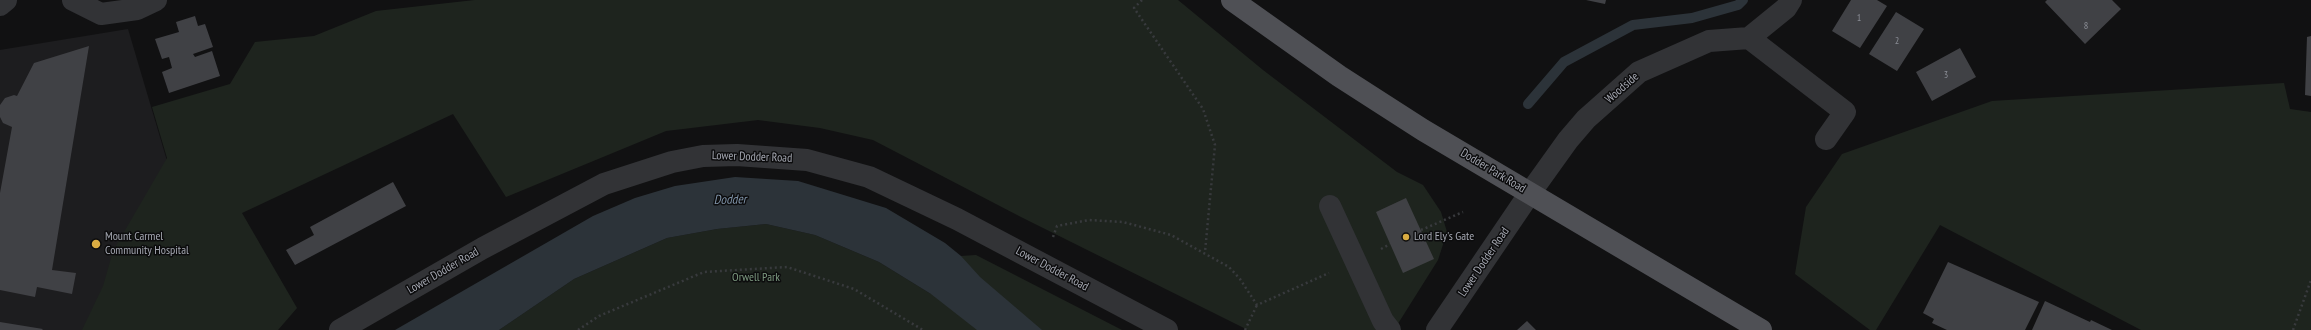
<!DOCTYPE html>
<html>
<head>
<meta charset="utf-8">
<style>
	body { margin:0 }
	canvas { display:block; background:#111112 }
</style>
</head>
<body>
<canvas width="2311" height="330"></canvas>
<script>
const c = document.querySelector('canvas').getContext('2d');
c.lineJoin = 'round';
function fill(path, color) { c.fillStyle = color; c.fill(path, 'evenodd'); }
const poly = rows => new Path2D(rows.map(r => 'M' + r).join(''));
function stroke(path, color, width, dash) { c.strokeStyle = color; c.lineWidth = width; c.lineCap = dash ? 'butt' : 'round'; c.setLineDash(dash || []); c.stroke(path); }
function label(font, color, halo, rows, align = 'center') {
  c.font = font + ' "PT Sans Narrow",sans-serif'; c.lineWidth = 3; c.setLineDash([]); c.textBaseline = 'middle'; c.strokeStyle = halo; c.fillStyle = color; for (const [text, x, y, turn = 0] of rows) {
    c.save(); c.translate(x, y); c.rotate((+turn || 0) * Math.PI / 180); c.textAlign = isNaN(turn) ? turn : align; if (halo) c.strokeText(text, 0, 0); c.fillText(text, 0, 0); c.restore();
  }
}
fill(poly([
	[128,29,217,330,0,330,0,50]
]), '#1d1d1f');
fill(poly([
	[475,0,1178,0,1263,70,1397,172,1423,185,1441,212,1447,232,1438,260,1394,330,1248,330,1021,217,873,140,820,128,758,120,666,131,506,197,453,114,242,213,297,308,278,330,82,330,103,286,113,251,167,158,152,107,230,84,255,42,314,36,376,11],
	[2284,83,2290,109,2311,112,2311,330,2141,330,1940,225,1876,330,1870,330,1795,274,1806,207,1842,154,1992,101],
	[766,224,815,235,879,262,931,294,961,256,976,255,1122,330,499,330,574,279,667,238,717,229]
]), '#1e241e');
fill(poly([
	[735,177,798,181,886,208,945,243,961,256,980,277,1042,330,977,330,931,294,879,262,815,235,766,224,717,229,667,238,574,279,499,330,395,330,593,216,635,198,675,186]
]), '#2c3339');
stroke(poly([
	[1528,104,1564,62,1633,25,1692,18,1738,5,1743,0]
]), '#2c3339', 10);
fill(poly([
	[1586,0,1606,0,1605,4],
	[1851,0,1877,0,1887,6,1860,48,1832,31],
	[2047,0,2112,0,2121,9,2085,44,2045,2],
	[1896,12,1924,29,1897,71,1869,54],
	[195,16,198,26,205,24,213,47,193,54,195,57,212,51,220,76,169,93,162,72,172,68,169,57,162,59,155,39,179,32,176,22],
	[2311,36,2311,96,2305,95,2307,37],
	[89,46,52,270,76,273,72,294,37,287,35,297,0,290,0,193,12,127,3,123,0,117,0,105,5,98,14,95,17,96,34,63],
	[1960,48,1976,77,1932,101,1916,72],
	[393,182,406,206,295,265,286,250,314,235,310,227],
	[1406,198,1434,259,1403,273,1376,212],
	[1948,262,2039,302,2025,330,1947,330,1932,323,1934,319,1923,313],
	[2045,301,2090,322,2091,320,2112,330,2032,330],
	[1527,321,1536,330,1517,330],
	[0,322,43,329,42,330,0,330]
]), '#404145');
stroke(poly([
	[1142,0,1134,8,1203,109,1215,145,1205,252],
	[1421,230,1463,212],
	[1053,237,1057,226,1089,220,1123,222,1171,235,1229,267,1240,279,1257,305,1329,273],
	[1381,249,1390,244],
	[578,330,599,316,704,272,787,267,854,289,923,330],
	[1245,330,1257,305],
	[2293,330,2311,280]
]), '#383a3d', 2.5, [2, 3]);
stroke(poly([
	[73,0,101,14,137,9,156,0],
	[0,5,6,0],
	[1749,38,1845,112,1826,139],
	[1330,206,1383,321,1390,330],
	[340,330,483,248,604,184,672,162,703,156,737,155,807,160,869,177,957,219,1167,330],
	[1437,330,1530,193,1568,140,1586,119,1639,72,1709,41,1749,38,1786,8,1791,0]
]), '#323336', 22);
stroke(poly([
	[1232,0,1339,76,1423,130,1761,330]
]), '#4f5055', 22);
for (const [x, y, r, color] of [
	[1406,237,4,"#d9ab42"],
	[96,244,5,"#d9ab42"]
]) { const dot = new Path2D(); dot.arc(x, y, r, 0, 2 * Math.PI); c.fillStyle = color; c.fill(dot); stroke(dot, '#0c0c0d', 1.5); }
label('10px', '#8b8e96', null, [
	["1",1859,18],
	["8",2086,26],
	["2",1897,41],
	["3",1946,75]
]);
label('12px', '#a4a7b1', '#0c0c0d', [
	["Woodside",1622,88,-41],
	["Lower Dodder Road",752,157,2],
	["Dodder Park Road",1493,171,31],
	["Lower Dodder Road",1484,262,-56],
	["Lower Dodder Road",1052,269,28],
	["Lower Dodder Road",443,271,-30]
]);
label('12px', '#a4a7b1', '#0c0c0d', [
	["Mount Carmel",105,237],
	["Community Hospital",105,251],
	["Lord Ely's Gate",1414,237]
], 'left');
label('12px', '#7d9a80', '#0c0c0d', [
	["Orwell Park",756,278]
]);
label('italic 13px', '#7f93a8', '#0c0c0d', [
	["Dodder",730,200,-1]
]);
</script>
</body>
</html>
